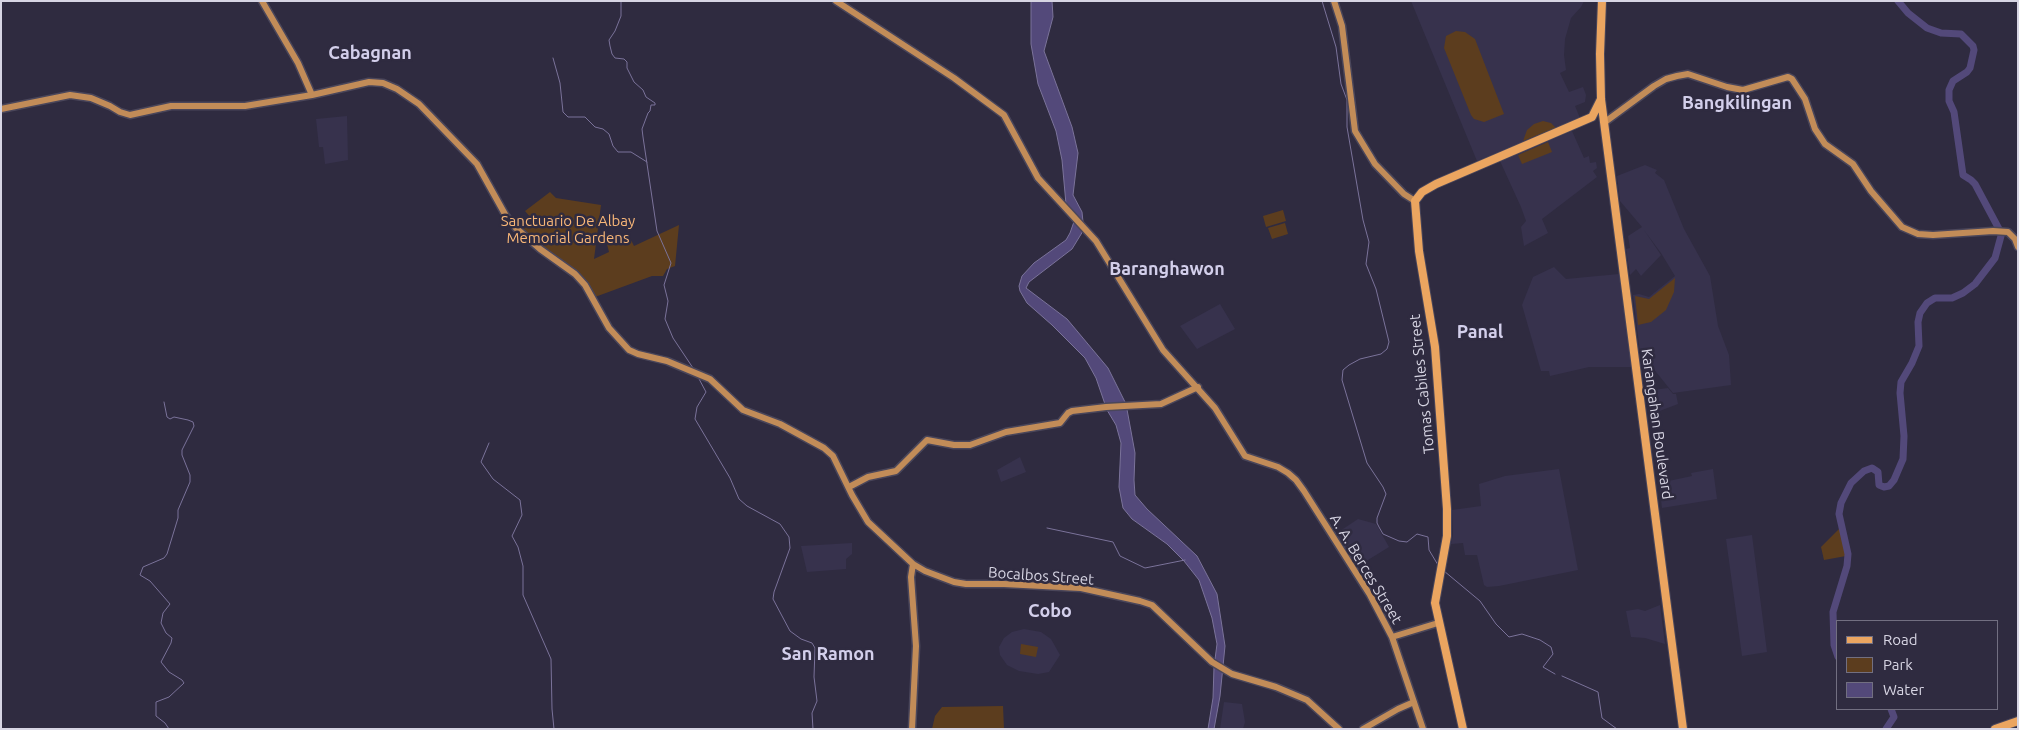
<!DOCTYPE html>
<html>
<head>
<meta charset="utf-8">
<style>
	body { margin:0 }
	#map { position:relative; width:2019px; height:730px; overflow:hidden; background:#2f2b40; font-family:Ubuntu,sans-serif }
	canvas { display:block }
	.frame { position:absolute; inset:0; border:2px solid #d7d5e3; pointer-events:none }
	.legend { position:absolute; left:1836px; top:620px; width:162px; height:90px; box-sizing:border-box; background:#2f2b40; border:1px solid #726f81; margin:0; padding:6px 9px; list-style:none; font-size:15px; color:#d7d5e3 }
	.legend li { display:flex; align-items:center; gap:10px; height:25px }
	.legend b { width:25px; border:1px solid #726f81 }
</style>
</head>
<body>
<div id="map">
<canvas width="2019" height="730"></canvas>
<div class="frame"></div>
<ul class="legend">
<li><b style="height:6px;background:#eba560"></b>Road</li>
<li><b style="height:14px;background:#5c3d1e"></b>Park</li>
<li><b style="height:14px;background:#53497a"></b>Water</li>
</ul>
</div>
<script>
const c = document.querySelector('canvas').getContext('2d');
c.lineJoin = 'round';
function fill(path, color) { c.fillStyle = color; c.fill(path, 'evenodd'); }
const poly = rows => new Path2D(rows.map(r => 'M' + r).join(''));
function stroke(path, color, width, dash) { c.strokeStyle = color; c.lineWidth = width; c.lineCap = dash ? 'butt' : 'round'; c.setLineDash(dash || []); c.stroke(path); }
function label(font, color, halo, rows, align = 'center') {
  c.font = font + ' Ubuntu,sans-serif'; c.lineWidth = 5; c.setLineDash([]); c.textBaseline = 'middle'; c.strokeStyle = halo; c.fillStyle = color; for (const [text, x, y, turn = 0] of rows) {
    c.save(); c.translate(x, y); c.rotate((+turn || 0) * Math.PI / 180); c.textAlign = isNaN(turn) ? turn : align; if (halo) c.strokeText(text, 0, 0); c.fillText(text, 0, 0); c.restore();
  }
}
fill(poly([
	[1411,1,1584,1,1581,7,1571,18,1565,39,1564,55,1566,70,1560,73,1569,92,1583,87,1586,95,1585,102,1575,106,1580,118,1477,161],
	[347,116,348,160,325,164,323,147,319,147,316,119],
	[1572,131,1584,158,1589,156,1590,163,1596,162,1597,168,1593,171,1597,177,1542,219,1548,233,1524,246,1521,227,1526,221,1521,207,1500,161],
	[1645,165,1657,170,1655,173,1664,180,1684,229,1710,276,1718,326,1729,355,1731,385,1673,393,1640,352,1633,295,1639,294,1649,297,1675,276,1661,253,1644,230,1661,255,1641,276,1636,269,1630,275,1626,249,1630,248,1628,236,1642,227,1620,201,1617,176],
	[1554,267,1566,279,1619,274,1632,367,1589,367,1550,376,1549,371,1541,371,1522,305,1533,277],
	[1220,304,1235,329,1197,349,1180,326],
	[1668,388,1673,394,1676,394,1678,404,1649,415,1646,391],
	[1020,457,1026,472,1001,482,997,470],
	[1559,469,1578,570,1499,586,1487,587,1484,585,1477,555,1465,555,1463,543,1451,544,1453,535,1452,510,1481,506,1479,484,1505,476],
	[1713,469,1717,499,1662,508,1659,483,1692,476,1691,473],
	[1358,519,1376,524,1389,547,1355,568,1334,535],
	[1752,535,1767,652,1742,656,1726,539],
	[852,543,852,554,846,559,846,569,807,572,801,546],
	[1660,605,1665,644,1645,638,1631,637,1626,611,1638,609,1645,611],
	[1024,629,1041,632,1051,639,1060,655,1049,672,1038,674,1019,671,1007,665,1000,655,999,647,1004,638,1012,632],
	[1224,702,1242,704,1245,722,1243,729,1220,729]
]), '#37324d');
fill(poly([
	[1456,31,1465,32,1475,39,1504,114,1484,122,1474,119,1471,115,1444,48,1446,36],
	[1543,121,1551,123,1556,128,1523,141,1527,130,1534,124],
	[1548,142,1552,152,1522,164,1518,155],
	[550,192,556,198,601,205,594,259,609,252,607,244,629,236,634,246,679,225,675,266,667,269,663,276,652,276,595,297,577,272,541,246,520,229,531,218,525,211],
	[1283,210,1286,221,1266,227,1263,216],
	[1285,223,1288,234,1272,239,1268,228],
	[1675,278,1674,292,1666,310,1651,322,1638,325,1635,296,1649,299],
	[1839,529,1844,537,1846,556,1824,560,1821,547],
	[1021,644,1038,647,1036,657,1020,654],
	[1003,706,1004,729,932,729,935,716,942,707]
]), '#5c3d1e');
const water = poly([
	[1031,1,1052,1,1053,17,1044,51,1072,127,1078,153,1073,195,1082,212,1083,222,1083,231,1072,249,1029,282,1026,288,1067,319,1108,368,1126,404,1135,453,1134,480,1135,495,1147,509,1197,556,1217,594,1225,646,1220,696,1214,729,1208,729,1213,698,1214,667,1217,644,1212,618,1199,580,1184,561,1167,544,1132,519,1123,508,1119,487,1121,443,1116,425,1107,410,1096,378,1085,358,1052,325,1027,303,1020,291,1019,286,1022,276,1034,263,1066,240,1070,233,1076,216,1066,204,1062,160,1056,131,1038,84,1031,44,1031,1]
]);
fill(water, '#53497a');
stroke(water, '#7b739a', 1);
stroke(poly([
	[621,1,621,16,615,31,609,40,610,46,612,54,615,58,624,59,627,62,627,68,634,82,643,90,646,97,655,103,655,105,651,105,650,111,648,113,642,129,643,137,657,231,671,263,664,285,668,301,665,319,673,338,695,371],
	[1322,1,1336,47,1341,84,1347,100,1347,127,1363,220,1369,242,1366,264,1376,289,1389,342,1387,349,1381,354,1360,359,1349,365,1343,370,1342,380,1367,463,1383,487,1386,494,1377,518,1377,523,1379,527,1383,534,1399,541,1407,542,1417,534,1428,537,1429,550,1438,565],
	[553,58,560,83,563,112,568,117,585,117,595,127,603,129,609,134,613,146,618,152,631,152,647,162],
	[698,377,706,392,697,407,695,419,730,478,739,499,747,506,780,524,789,537,790,548,774,592,773,599,790,631,801,639,812,643,815,648,814,677,817,701,812,713,813,729],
	[164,402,167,417,170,419,174,417,188,420,193,422,194,426,182,450,182,455,190,475,190,482,178,510,178,518,167,554,164,558,143,567,140,575,150,581,170,604,163,613,161,623,166,633,172,638,171,643,161,662,169,672,182,680,184,683,169,697,156,702,156,716,165,723,169,729],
	[489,443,481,462,493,479,520,500,522,515,512,536,518,547,523,566,523,595,551,659,552,709,554,729],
	[1047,528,1113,542,1120,556,1145,568,1185,560],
	[1444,571,1480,601,1496,624,1509,637,1522,634,1540,640,1551,647,1553,654,1543,667,1555,674],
	[1562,676,1598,692,1602,718,1617,729]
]), '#7b739a', 1);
stroke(poly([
	[1838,657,1834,645,1833,612,1847,566,1848,554,1839,514,1841,503,1851,483,1864,471,1872,468,1878,472,1879,485,1884,487,1889,486,1894,480,1903,459,1904,436,1900,393,1901,382,1912,363,1919,346,1918,322,1920,313,1927,303,1935,298,1952,298,1963,293,1975,284,1995,258,2001,236,1999,229,1975,184,1971,180,1963,175,1954,112,1949,101,1949,90,1953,81,1967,72,1970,68,1974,50,1973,46,1961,34,1941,33,1927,28,1908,13,1898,1],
	[1886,729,1894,717,1891,709]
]), '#53497a', 7);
const secondary = poly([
	[262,1,298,63,312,95],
	[836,1,954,78,1004,115,1038,178,1096,241,1163,350,1215,408,1245,456,1278,467,1288,473,1296,480,1304,491,1370,595,1392,637,1423,729],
	[1334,1,1342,26,1355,131,1375,164,1404,194,1415,201],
	[1,109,70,95,91,98,110,106,120,112,130,115,171,106,245,106,312,95,369,82,383,83,397,89,419,104,477,164,506,216,516,228,540,249,575,274,585,285,609,328,629,350,638,354,667,361,710,379,743,410,780,424,824,448,833,456,852,495,868,522,913,564,925,571,954,582,966,584,1004,584,1081,588,1140,601,1152,605,1212,662,1232,674,1276,687,1307,700,1339,729],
	[1605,122,1654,86,1666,79,1677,76,1688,74,1727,87,1743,90,1788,77,1792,79,1805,99,1815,129,1825,144,1853,164,1871,191,1902,227,1918,234,1933,235,1993,231,2008,232,2015,239,2018,247],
	[849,487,868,477,896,471,927,440,954,445,970,445,1006,432,1060,423,1068,413,1072,411,1106,407,1161,404,1198,387],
	[1392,637,1438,623],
	[912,729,916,646,911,577,913,564],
	[1363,729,1398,709,1414,702]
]);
const primary = poly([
	[1602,1,1600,54,1601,99,1683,729],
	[1463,729,1435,603,1447,536,1447,509,1435,347,1419,251,1415,201,1422,192,1436,184,1592,117,1601,99],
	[1995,729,2018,721]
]);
stroke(secondary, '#4a465a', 9);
stroke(primary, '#4a465a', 10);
stroke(secondary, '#c28c58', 6);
stroke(primary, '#eba560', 8);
label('15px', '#f9b778', '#2f2b40', [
	["Sanctuario De Albay",568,221],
	["Memorial Gardens",568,238]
]);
label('15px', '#d7d5e3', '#2f2b40', [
	["Tomas Cabiles Street",1422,384,-96],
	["Karangahan Boulevard",1657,424,82],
	["A. A. Berces Street",1366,569,59],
	["Bocalbos Street",1041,576,4]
]);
label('bold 18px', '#d3cfeb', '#2f2b40', [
	["Cabagnan",370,53],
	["Bangkilingan",1737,103],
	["Baranghawon",1167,269],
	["Panal",1480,332],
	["Cobo",1050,611],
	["San Ramon",828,654]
]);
</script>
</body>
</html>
